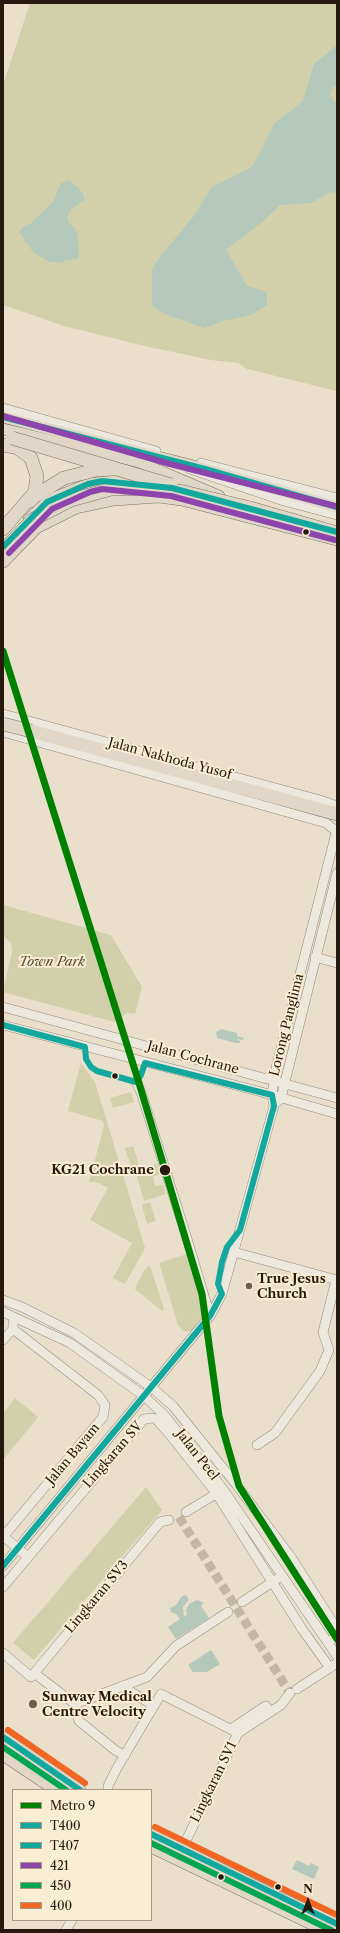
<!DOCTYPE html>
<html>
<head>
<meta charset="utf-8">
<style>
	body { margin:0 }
	#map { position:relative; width:340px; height:1933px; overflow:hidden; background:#e9dfca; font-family:"Libre Caslon Text",serif }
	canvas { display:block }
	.frame { position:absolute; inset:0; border:4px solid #27190d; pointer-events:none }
	.legend { position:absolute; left:12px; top:1789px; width:140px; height:132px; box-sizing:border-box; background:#f9edd4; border:1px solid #a59884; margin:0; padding:5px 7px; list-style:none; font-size:12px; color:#27190d }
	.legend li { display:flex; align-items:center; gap:8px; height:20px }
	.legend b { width:20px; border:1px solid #a59884 }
	.north { position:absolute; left:288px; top:1881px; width:40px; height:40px; -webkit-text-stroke:3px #f9edd4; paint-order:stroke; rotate:0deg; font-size:11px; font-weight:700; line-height:16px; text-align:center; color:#27190d }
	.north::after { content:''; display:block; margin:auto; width:14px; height:18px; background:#27190d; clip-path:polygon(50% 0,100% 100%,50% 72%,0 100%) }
</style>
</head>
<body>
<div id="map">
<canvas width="340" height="1933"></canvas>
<div class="frame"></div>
<ul class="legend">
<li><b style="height:5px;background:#008000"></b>Metro 9</li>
<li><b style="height:5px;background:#12a89d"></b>T400</li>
<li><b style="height:5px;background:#12a89d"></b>T407</li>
<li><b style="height:5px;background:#8e44ad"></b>421</li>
<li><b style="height:5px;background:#00a651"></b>450</li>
<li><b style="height:5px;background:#f26522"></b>400</li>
</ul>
<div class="north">N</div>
</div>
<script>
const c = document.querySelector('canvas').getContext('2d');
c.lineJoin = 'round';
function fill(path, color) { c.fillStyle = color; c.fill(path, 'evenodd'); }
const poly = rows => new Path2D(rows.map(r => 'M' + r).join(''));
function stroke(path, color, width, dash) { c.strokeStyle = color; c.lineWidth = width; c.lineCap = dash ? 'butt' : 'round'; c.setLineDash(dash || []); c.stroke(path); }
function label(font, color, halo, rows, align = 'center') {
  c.font = font + ' "Libre Caslon Text",serif'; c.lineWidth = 4; c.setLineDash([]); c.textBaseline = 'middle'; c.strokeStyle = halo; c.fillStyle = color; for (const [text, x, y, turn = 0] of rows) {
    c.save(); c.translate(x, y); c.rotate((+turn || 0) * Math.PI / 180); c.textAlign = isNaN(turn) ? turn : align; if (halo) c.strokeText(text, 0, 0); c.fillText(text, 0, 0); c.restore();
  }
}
fill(poly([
	[30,3,337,3,337,391,247,369,238,363,211,360,149,347,64,326,3,305,3,85],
	[3,905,111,935,142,987,135,1014,127,1013,114,1022,3,992,12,952,11,943,3,935],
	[81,1063,95,1082,145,1248,125,1284,113,1278,132,1243,90,1220,108,1188,99,1183,89,1182,104,1126,103,1121,68,1111],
	[131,1092,134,1102,113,1108,110,1098],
	[133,1146,139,1165,131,1167,125,1148],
	[157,1164,160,1174,153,1177,155,1186,163,1185,166,1194,144,1201,135,1170],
	[150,1202,156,1221,147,1224,142,1205],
	[187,1254,202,1306,202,1316,191,1331,184,1331,178,1325,159,1263],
	[150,1266,164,1309,162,1311,135,1289,143,1272,147,1267],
	[15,1398,38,1417,3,1460,3,1413],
	[146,1487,162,1510,34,1660,13,1643]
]), '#d1d0aa');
fill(poly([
	[337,45,337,86,333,87,330,93,333,101,337,104,337,192,328,193,311,203,280,205,261,223,226,250,247,286,267,292,267,305,251,315,227,320,204,328,165,314,152,305,152,270,158,259,194,216,212,187,252,167,275,123,303,101,314,64],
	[68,180,78,187,84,196,84,201,71,209,67,217,69,223,75,228,77,234,79,256,77,259,66,260,61,263,50,262,33,252,19,232,25,225,30,224,53,202,61,183],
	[221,1029,237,1033,237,1036,244,1038,243,1040,236,1039,240,1041,240,1043,235,1043,217,1038,216,1032],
	[186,1595,189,1600,183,1607,184,1616,187,1615,186,1610,189,1604,197,1600,204,1603,201,1606,209,1618,176,1639,168,1627,180,1619,176,1614,171,1612,170,1608,176,1605,182,1596],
	[211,1650,220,1664,207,1672,193,1672,188,1665],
	[297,1860,309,1866,311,1863,319,1867,314,1879,292,1869]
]), '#b4c8bb');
stroke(poly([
	[179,1517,290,1693,297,1689]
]), '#c2b7a4', 9, [9, 4.5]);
const minor = poly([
	[3,408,156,451],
	[201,463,337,498],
	[190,469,284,501,337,515],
	[3,714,320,800,337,806],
	[3,732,315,820,326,823,336,831],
	[315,957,337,963],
	[3,1007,337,1098],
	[3,1025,258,1091,337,1114],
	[136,1082,141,1092,189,1245,210,1316],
	[277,1102,281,1098,337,873],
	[234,1252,337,1280],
	[3,1300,22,1307,74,1333,151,1387,173,1406,235,1483,291,1557,337,1629],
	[3,1312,70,1343,144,1396,166,1417,223,1489,337,1656],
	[3,1340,13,1329,13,1323],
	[257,1445,275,1433,320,1371,329,1350,323,1332,336,1280],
	[186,1512,221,1491],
	[3,1536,28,1557],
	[3,1537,103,1417,105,1405,98,1395,13,1329],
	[3,1566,210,1316,222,1294,274,1106,272,1095,275,1072,337,829],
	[3,1587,144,1419,153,1418,156,1419,170,1435,216,1493,302,1629,330,1668],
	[242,1602,277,1579],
	[328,1642,337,1636],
	[3,1653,31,1677,160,1522,169,1520],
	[34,1673,75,1704,79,1721,115,1750,125,1756],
	[122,1686,154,1706],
	[297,1689,337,1663],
	[75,1704,147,1677,176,1646,228,1612],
	[232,1730,234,1727,264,1707,266,1706,270,1712],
	[108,1790,108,1786,117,1768,161,1694,238,1733],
	[182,1849,238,1733,281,1705,290,1693],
	[66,1930,72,1920]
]);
const major = poly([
	[3,417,205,469,337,507],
	[3,429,139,462,219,496],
	[29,519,47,502,56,497,88,484,113,481,141,484],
	[3,1737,80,1790],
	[3,1755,55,1790],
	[151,1834,274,1895,337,1924],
	[151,1847,324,1930]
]);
const highway = poly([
	[3,445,18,448,31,458,37,476,35,492,3,529],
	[30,501,35,496,64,478],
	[3,561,36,527,76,507,114,499,159,496,182,499,337,539],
	[31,731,337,814]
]);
stroke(minor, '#958e80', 10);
stroke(major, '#7a7366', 12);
stroke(highway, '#7a7366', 14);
stroke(minor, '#ece8dd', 9);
stroke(major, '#e0d7c7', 11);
stroke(highway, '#e0d7c7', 13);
const highwayBridge = poly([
	[12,438,171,485],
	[64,478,96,470,112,469],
	[3,551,32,520,71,500,111,489,159,488,184,492,250,508,337,533],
	[3,724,31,731]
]);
stroke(highwayBridge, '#7a7366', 14, []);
stroke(highwayBridge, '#e0d7c7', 13);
stroke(poly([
	[3,1025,85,1047,86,1059,91,1067,97,1071,136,1082,141,1075,145,1063,272,1095,274,1106,240,1230,227,1247,222,1262,218,1284,222,1294,210,1316,3,1566],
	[3,1737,80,1790],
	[151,1834,337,1924]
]), '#12a89d', 6);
stroke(poly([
	[3,417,205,469,337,507],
	[3,547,47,502,88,484,102,481,172,488,337,532]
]), '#12a89d', 6);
stroke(poly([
	[3,416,170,464,335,506],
	[9,553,52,509,90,492,102,489,171,496,335,540]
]), '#8e44ad', 6);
stroke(poly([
	[3,1747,66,1790],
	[151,1843,331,1930]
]), '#00a651', 6);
stroke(poly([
	[8,1730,85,1783],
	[155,1827,337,1915]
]), '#f26522', 6);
stroke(poly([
	[3,651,139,1083,202,1294,219,1416,239,1486,337,1639]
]), '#008000', 7);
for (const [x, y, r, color] of [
	[306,532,3.5,"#27190d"],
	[115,1076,3.5,"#27190d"],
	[165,1170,6,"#27190d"],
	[249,1286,4,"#6b5e4f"],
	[33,1704,5,"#6b5e4f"],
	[221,1877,3.5,"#27190d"],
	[278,1887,3.5,"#27190d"]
]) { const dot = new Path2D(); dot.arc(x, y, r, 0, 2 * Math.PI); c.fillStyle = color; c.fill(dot); stroke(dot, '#f9edd4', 1.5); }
label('13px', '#27190d', '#f9edd4', [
	["Jalan Nakhoda Yusof",170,759,15],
	["Lorong Panglima",287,1025,-76],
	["Jalan Cochrane",193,1058,15],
	["Jalan Bayam",73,1454,-50],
	["Lingkaran SV",113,1455,-49],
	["Jalan Peel",197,1455,52],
	["Lingkaran SV3",97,1597,-50],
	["Lingkaran SV1",214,1782,-64]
]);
label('italic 13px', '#544c34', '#f9edd4', [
	["Town Park",52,962]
]);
label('bold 13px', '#27190d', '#f9edd4', [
	["KG21 Cochrane",154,1170]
], 'right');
label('bold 13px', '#27190d', '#f9edd4', [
	["True Jesus",257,1279],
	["Church",257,1294],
	["Sunway Medical",42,1697],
	["Centre Velocity",42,1712]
], 'left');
</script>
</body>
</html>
